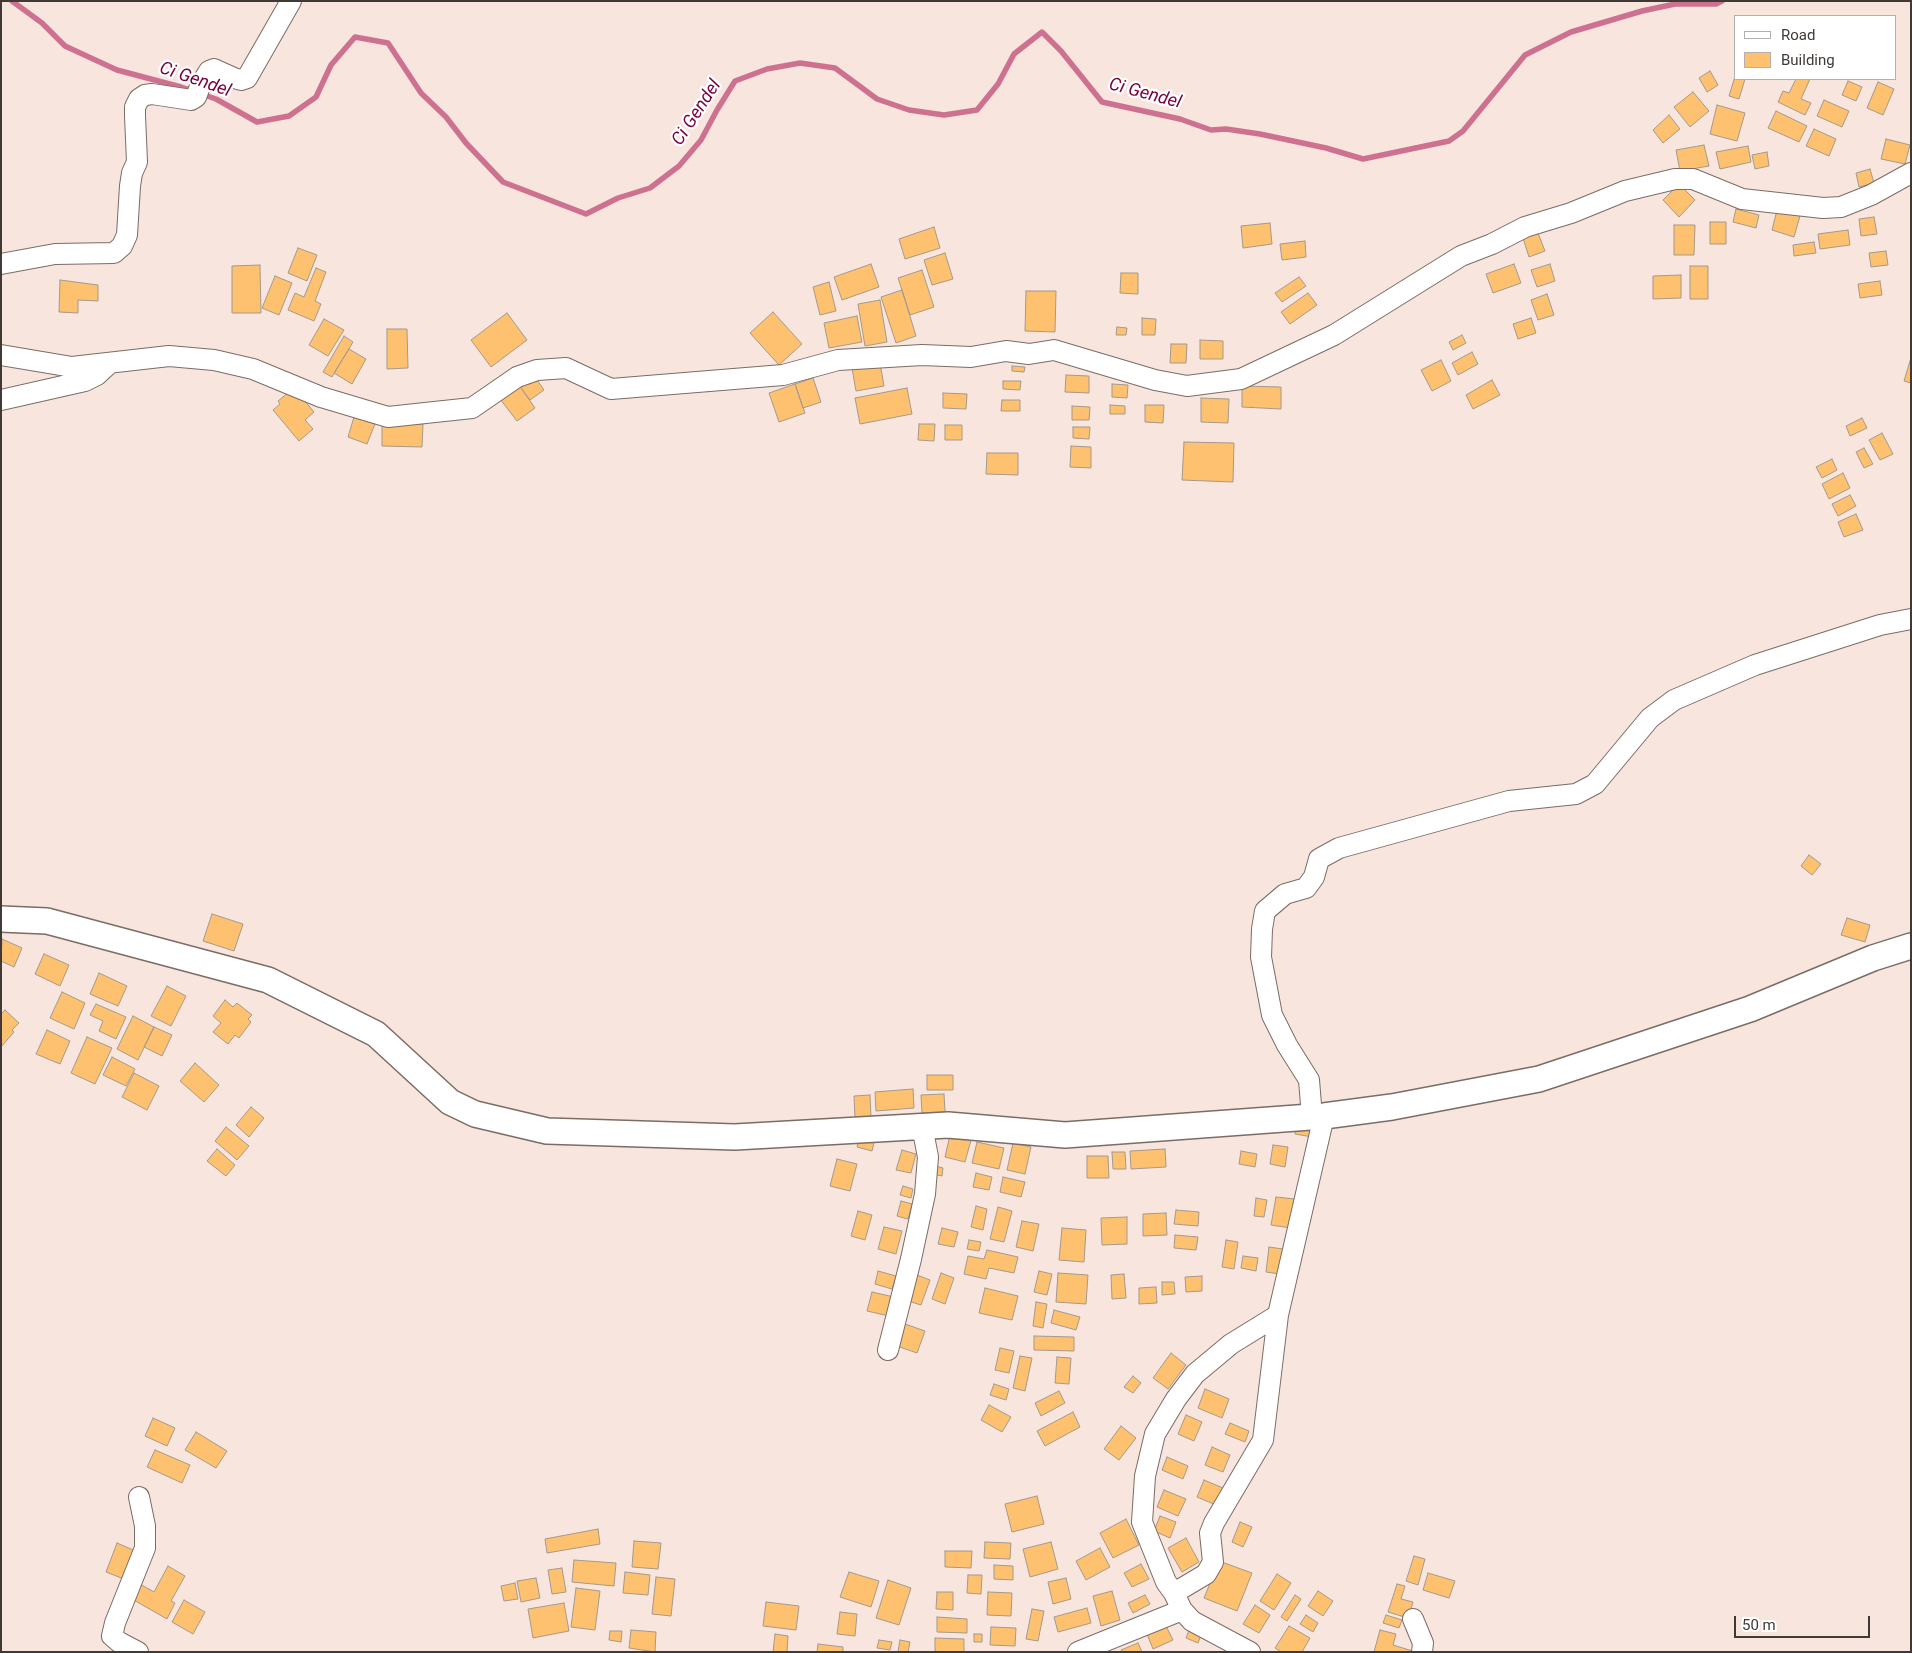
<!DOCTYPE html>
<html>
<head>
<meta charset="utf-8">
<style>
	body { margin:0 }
	#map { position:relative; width:1912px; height:1653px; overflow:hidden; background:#f8e6de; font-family:Roboto,sans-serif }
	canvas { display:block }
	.frame { position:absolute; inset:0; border:2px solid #403936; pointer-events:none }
	.legend { position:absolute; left:1734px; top:15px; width:162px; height:65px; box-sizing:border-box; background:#fff; border:1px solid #b3b0af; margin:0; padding:6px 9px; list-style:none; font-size:15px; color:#403936 }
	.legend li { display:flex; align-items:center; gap:10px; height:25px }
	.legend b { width:25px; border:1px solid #b3b0af }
	.scale { position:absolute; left:1734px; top:1616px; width:136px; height:22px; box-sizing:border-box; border:2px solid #403936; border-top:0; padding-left:6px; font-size:15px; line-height:18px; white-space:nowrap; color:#403936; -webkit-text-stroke:4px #fff; paint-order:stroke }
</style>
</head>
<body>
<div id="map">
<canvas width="1912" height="1653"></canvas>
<div class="frame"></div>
<ul class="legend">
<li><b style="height:6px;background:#fff"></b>Road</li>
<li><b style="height:14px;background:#fec16f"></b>Building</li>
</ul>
<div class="scale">50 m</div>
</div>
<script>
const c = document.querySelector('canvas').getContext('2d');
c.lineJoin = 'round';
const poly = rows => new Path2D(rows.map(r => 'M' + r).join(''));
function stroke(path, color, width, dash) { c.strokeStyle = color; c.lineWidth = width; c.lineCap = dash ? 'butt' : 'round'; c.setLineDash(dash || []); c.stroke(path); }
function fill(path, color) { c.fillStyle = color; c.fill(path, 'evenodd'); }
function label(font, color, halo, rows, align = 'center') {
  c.font = font + ' Roboto,sans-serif'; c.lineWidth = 4.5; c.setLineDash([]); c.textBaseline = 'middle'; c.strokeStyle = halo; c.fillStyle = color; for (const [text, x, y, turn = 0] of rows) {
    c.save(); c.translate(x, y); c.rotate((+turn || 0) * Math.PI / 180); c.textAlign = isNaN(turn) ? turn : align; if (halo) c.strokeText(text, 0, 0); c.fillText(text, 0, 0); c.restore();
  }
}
stroke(poly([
	[12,1,42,23,65,46,117,70,181,87,216,99,257,122,289,116,316,97,331,65,355,37,388,43,421,93,446,117,466,143,503,182,586,214,618,198,650,188,679,166,701,140,717,110,735,81,767,69,800,63,835,68,877,99,909,110,944,115,977,110,998,84,1014,54,1042,32,1061,51,1102,102,1180,119,1211,130,1226,129,1260,134,1326,148,1363,159,1449,141,1463,131,1525,55,1571,32,1642,11,1675,4,1716,4,1722,1]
]), '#ce7190', 5.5);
const building = poly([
	[1710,71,1718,85,1707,92,1699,78,1710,71],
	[1736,73,1736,79,1745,79,1739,99,1729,96,1736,73],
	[1796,79,1810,79,1801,99,1811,103,1805,115,1778,102,1783,91,1789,93,1796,79],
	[1848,81,1862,87,1856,101,1842,95,1848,81],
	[1878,82,1894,89,1883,115,1867,108,1878,82],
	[1693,92,1709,111,1690,127,1674,107,1693,92],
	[1824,100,1849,111,1842,127,1817,116,1824,100],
	[1717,105,1745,113,1737,141,1710,134,1717,105],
	[1776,111,1807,126,1799,142,1768,128,1776,111],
	[1669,115,1680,129,1663,143,1653,130,1669,115],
	[1814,129,1836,139,1829,156,1806,146,1814,129],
	[1886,139,1910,145,1905,164,1881,159,1886,139],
	[1704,145,1709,166,1680,171,1676,150,1704,145],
	[1748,146,1751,162,1720,169,1716,152,1748,146],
	[1767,152,1769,166,1755,169,1752,155,1767,152],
	[1870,169,1874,183,1859,187,1856,173,1870,169],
	[1679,184,1695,200,1679,217,1663,200,1679,184],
	[1736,209,1759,215,1756,228,1733,222,1736,209],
	[1777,210,1800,216,1794,237,1772,230,1777,210],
	[1874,217,1877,234,1861,236,1859,219,1874,217],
	[1710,222,1726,222,1726,244,1710,244,1710,222],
	[1270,223,1272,244,1243,248,1241,226,1270,223],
	[1674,225,1695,225,1694,255,1674,255,1674,225],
	[934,227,940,248,905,259,899,239,934,227],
	[1848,230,1850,245,1820,249,1818,234,1848,230],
	[1538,233,1545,251,1529,257,1523,238,1538,233],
	[1305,241,1306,257,1282,260,1280,244,1305,241],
	[1814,242,1816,253,1794,256,1793,245,1814,242],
	[298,248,317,255,307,281,288,273,298,248],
	[1886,251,1888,265,1871,267,1869,253,1886,251],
	[945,253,953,279,932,285,924,260,945,253],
	[871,264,879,287,842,300,834,277,871,264],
	[1514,264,1521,283,1493,293,1486,274,1514,264],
	[1550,264,1555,281,1537,287,1531,270,1550,264],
	[260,265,261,313,232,313,232,266,260,265],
	[1690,266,1708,266,1708,299,1690,299,1690,266],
	[316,268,326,272,315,301,321,304,314,321,288,310,295,293,304,297,316,268],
	[922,270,934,307,910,315,898,278,922,270],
	[1121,273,1138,273,1138,294,1120,293,1121,273],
	[1681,275,1681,298,1653,299,1653,276,1681,275],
	[275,276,292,283,279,315,262,308,275,276],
	[1299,277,1306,286,1282,302,1275,293,1299,277],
	[60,280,98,285,98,301,78,300,78,313,59,312,60,280],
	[1880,281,1882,295,1860,298,1858,284,1880,281],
	[829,282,836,311,820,315,813,287,829,282],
	[902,290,916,336,896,343,881,297,902,290],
	[1026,291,1056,291,1055,332,1025,331,1026,291],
	[1308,293,1317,305,1290,324,1281,312,1308,293],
	[1547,294,1554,315,1538,320,1531,300,1547,294],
	[880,300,887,342,865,346,858,304,880,300],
	[773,312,802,344,779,365,750,333,773,312],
	[507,313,527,340,491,367,471,340,507,313],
	[857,316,862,342,829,348,824,323,857,316],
	[1142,318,1156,319,1155,335,1142,335,1142,318],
	[1531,318,1536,333,1518,339,1513,324,1531,318],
	[324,319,344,330,328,356,309,345,324,319],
	[1117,327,1127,328,1126,335,1116,335,1117,327],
	[387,329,407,329,408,368,387,369,387,329],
	[1462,335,1466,343,1453,350,1449,342,1462,335],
	[344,336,353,342,332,377,323,372,344,336],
	[1200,340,1223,341,1223,359,1200,359,1200,340],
	[1171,344,1187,344,1186,363,1170,363,1171,344],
	[349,349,366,359,352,384,334,373,349,349],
	[1472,352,1478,364,1458,375,1452,363,1472,352],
	[1441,360,1451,381,1432,391,1421,370,1441,360],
	[1910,361,1911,361,1911,383,1904,381,1910,361],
	[880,363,884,386,856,391,852,368,880,363],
	[1012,366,1025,367,1024,372,1012,371,1012,366],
	[533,374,544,390,530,400,519,385,533,374],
	[1066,375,1089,376,1089,393,1065,392,1066,375],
	[813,378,821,402,803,408,795,384,813,378],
	[1492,380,1500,395,1473,409,1466,395,1492,380],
	[1003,381,1021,381,1020,390,1003,389,1003,381],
	[795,384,805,413,779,422,769,393,795,384],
	[1112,384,1128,385,1127,398,1112,397,1112,384],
	[519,385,535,408,517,421,500,399,519,385],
	[1242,386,1281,387,1281,409,1242,407,1242,386],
	[294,388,314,412,305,420,313,429,299,441,273,410,280,404,278,401,294,388],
	[907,388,912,414,860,424,855,398,907,388],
	[943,393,967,394,966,409,943,408,943,393],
	[1201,398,1229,399,1228,423,1201,422,1201,398],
	[1002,400,1020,400,1020,411,1001,411,1002,400],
	[1110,405,1125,406,1125,414,1110,414,1110,405],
	[1145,405,1164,405,1163,423,1145,422,1145,405],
	[1072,406,1090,407,1089,420,1072,420,1072,406],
	[354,417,375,424,367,444,348,437,354,417],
	[1862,418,1867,428,1850,436,1846,426,1862,418],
	[382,423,423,424,422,447,382,446,382,423],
	[919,424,935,424,934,441,918,440,919,424],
	[945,425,962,425,962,440,945,440,945,425],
	[1073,427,1090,427,1089,439,1073,438,1073,427],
	[1882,433,1893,454,1880,460,1869,440,1882,433],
	[1184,442,1234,443,1233,482,1182,480,1184,442],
	[1071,446,1091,447,1091,468,1070,467,1071,446],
	[1864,448,1873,464,1864,468,1856,452,1864,448],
	[987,453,1018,453,1018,475,986,474,987,453],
	[1832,459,1837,470,1822,478,1816,467,1832,459],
	[1843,473,1850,488,1829,499,1822,484,1843,473],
	[1850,495,1856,506,1838,516,1832,504,1850,495],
	[1856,514,1863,530,1844,537,1838,522,1856,514],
	[1809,855,1821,864,1812,875,1801,866,1809,855],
	[212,914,243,924,234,951,203,941,212,914],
	[1847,918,1870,925,1865,942,1841,935,1847,918],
	[2,939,22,948,14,967,1,961,2,939],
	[44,954,69,965,60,986,35,974,44,954],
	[99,973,127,986,118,1006,90,994,99,973],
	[167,986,186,996,171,1026,151,1016,167,986],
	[62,992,85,1003,74,1029,50,1018,62,992],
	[225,1000,233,1007,237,1003,252,1015,248,1019,251,1022,239,1038,235,1035,228,1044,213,1032,221,1023,213,1016,225,1000],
	[96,1004,126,1017,116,1039,99,1031,103,1021,90,1015,96,1004],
	[5,1010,19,1023,12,1030,14,1032,1,1047,1,1014,5,1010],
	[133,1016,154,1027,138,1060,117,1049,133,1016],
	[154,1027,172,1035,162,1056,144,1047,154,1027],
	[47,1030,70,1041,60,1064,36,1054,47,1030],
	[87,1037,112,1048,95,1084,71,1073,87,1037],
	[112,1057,135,1069,126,1086,103,1075,112,1057],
	[195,1063,219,1085,204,1102,180,1081,195,1063],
	[134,1073,159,1086,147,1110,122,1097,134,1073],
	[927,1075,953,1075,953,1090,927,1090,927,1075],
	[913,1089,914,1108,876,1111,875,1092,913,1089],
	[944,1094,945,1112,922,1113,921,1095,944,1094],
	[870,1095,871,1117,855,1118,854,1096,870,1095],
	[251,1107,264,1118,249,1137,236,1125,251,1107],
	[1297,1122,1314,1124,1312,1137,1295,1134,1297,1122],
	[226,1127,249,1146,237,1160,215,1141,226,1127],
	[950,1135,971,1140,965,1162,945,1157,950,1135],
	[860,1136,875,1139,872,1151,857,1147,860,1136],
	[977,1142,1004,1148,999,1169,972,1163,977,1142],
	[1013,1143,1031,1147,1025,1174,1007,1170,1013,1143],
	[1273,1145,1288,1147,1285,1167,1270,1164,1273,1145],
	[217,1149,235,1165,226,1176,207,1161,217,1149],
	[1165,1149,1166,1167,1131,1169,1130,1151,1165,1149],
	[902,1150,916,1154,911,1173,896,1170,902,1150],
	[1241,1151,1257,1154,1255,1167,1239,1164,1241,1151],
	[1112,1152,1125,1152,1126,1169,1113,1169,1112,1152],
	[1087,1156,1108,1156,1109,1178,1087,1178,1087,1156],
	[837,1159,857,1164,850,1191,830,1186,837,1159],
	[935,1166,943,1168,942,1176,933,1174,935,1166],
	[976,1173,992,1177,989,1190,973,1187,976,1173],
	[1003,1177,1025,1182,1021,1197,1000,1192,1003,1177],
	[903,1186,913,1189,911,1198,900,1195,903,1186],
	[1276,1197,1295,1199,1291,1228,1271,1225,1276,1197],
	[1256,1198,1267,1200,1264,1217,1254,1216,1256,1198],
	[901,1201,912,1204,908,1219,897,1216,901,1201],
	[976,1206,987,1209,983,1230,971,1227,976,1206],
	[998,1207,1012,1211,1004,1242,990,1239,998,1207],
	[1176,1210,1199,1212,1198,1226,1174,1224,1176,1210],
	[858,1211,872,1215,865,1240,851,1236,858,1211],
	[1166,1213,1167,1235,1143,1236,1143,1214,1166,1213],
	[1127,1217,1127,1244,1102,1245,1101,1218,1127,1217],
	[1022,1221,1039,1224,1033,1251,1016,1247,1022,1221],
	[884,1227,902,1231,896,1254,878,1249,884,1227],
	[942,1228,958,1232,954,1247,938,1244,942,1228],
	[1062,1228,1086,1230,1084,1262,1059,1260,1062,1228],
	[1175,1235,1198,1237,1196,1250,1174,1248,1175,1235],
	[969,1240,981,1242,979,1251,967,1249,969,1240],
	[1226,1240,1238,1242,1234,1269,1222,1267,1226,1240],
	[1269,1247,1283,1249,1280,1274,1266,1272,1269,1247],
	[987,1250,1018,1257,1014,1273,989,1268,986,1279,964,1274,968,1256,984,1259,987,1250],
	[1243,1256,1258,1258,1256,1271,1241,1268,1243,1256],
	[878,1271,896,1276,892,1289,875,1284,878,1271],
	[1039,1271,1052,1274,1047,1295,1034,1292,1039,1271],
	[941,1273,954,1278,945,1304,932,1299,941,1273],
	[1058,1273,1088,1275,1086,1304,1056,1302,1058,1273],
	[1124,1274,1126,1298,1112,1299,1111,1275,1124,1274],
	[917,1275,930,1280,921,1305,908,1301,917,1275],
	[1202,1276,1202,1291,1186,1292,1185,1277,1202,1276],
	[1162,1282,1174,1282,1175,1294,1162,1295,1162,1282],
	[1156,1287,1157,1303,1139,1304,1139,1288,1156,1287],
	[985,1288,1018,1296,1012,1320,979,1313,985,1288],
	[872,1292,894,1297,889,1316,867,1311,872,1292],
	[1036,1302,1047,1304,1043,1328,1033,1326,1036,1302],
	[1054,1310,1080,1317,1076,1330,1051,1323,1054,1310],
	[905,1324,925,1331,917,1353,897,1346,905,1324],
	[1034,1336,1074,1337,1074,1351,1034,1350,1034,1336],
	[1000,1348,1014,1351,1009,1373,995,1370,1000,1348],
	[1171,1353,1186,1365,1168,1389,1153,1378,1171,1353],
	[1020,1356,1032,1358,1025,1391,1013,1388,1020,1356],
	[1057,1357,1071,1358,1069,1384,1055,1383,1057,1357],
	[1133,1376,1141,1383,1133,1393,1124,1387,1133,1376],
	[994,1384,1009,1389,1006,1400,990,1395,994,1384],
	[1205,1389,1229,1399,1222,1418,1198,1408,1205,1389],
	[1059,1391,1065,1403,1041,1416,1035,1403,1059,1391],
	[989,1405,1011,1417,1002,1432,981,1420,989,1405],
	[1073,1412,1080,1427,1045,1446,1037,1431,1073,1412],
	[1186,1415,1202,1422,1194,1441,1178,1434,1186,1415],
	[153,1418,175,1428,167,1446,145,1436,153,1418],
	[1230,1423,1249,1431,1245,1442,1225,1434,1230,1423],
	[1121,1426,1136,1438,1119,1460,1104,1449,1121,1426],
	[196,1432,227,1451,216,1468,185,1450,196,1432],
	[1212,1447,1230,1455,1223,1472,1205,1465,1212,1447],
	[155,1450,190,1465,182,1483,147,1467,155,1450],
	[1167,1457,1188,1466,1183,1479,1162,1470,1167,1457],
	[1204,1480,1223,1488,1216,1505,1197,1497,1204,1480],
	[1164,1490,1186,1499,1178,1516,1157,1507,1164,1490],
	[1037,1496,1044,1524,1012,1532,1005,1504,1037,1496],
	[1160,1516,1176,1522,1170,1538,1154,1531,1160,1516],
	[1126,1519,1139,1545,1113,1558,1100,1533,1126,1519],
	[1240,1522,1252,1527,1243,1547,1232,1542,1240,1522],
	[598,1529,600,1544,547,1553,545,1539,598,1529],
	[1186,1538,1199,1562,1182,1572,1168,1548,1186,1538],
	[634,1541,661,1543,658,1569,632,1567,634,1541],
	[985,1542,1011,1543,1010,1559,984,1558,985,1542],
	[1051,1542,1058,1569,1030,1577,1023,1549,1051,1542],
	[117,1543,140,1553,129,1581,106,1572,117,1543],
	[1100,1548,1110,1567,1086,1580,1076,1561,1100,1548],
	[945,1551,972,1551,971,1568,945,1567,945,1551],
	[1414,1556,1425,1559,1418,1585,1406,1581,1414,1556],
	[574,1560,616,1563,614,1586,572,1582,574,1560],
	[1219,1561,1252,1573,1237,1611,1204,1598,1219,1561],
	[1141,1564,1149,1579,1132,1587,1124,1573,1141,1564],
	[994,1565,1013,1566,1013,1580,994,1579,994,1565],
	[168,1566,185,1576,171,1601,175,1603,167,1619,132,1599,140,1584,154,1592,168,1566],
	[562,1568,566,1592,552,1594,548,1570,562,1568],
	[625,1572,650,1575,648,1595,623,1593,625,1572],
	[849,1572,879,1581,871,1607,840,1597,849,1572],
	[1428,1573,1455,1581,1449,1598,1423,1590,1428,1573],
	[1277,1574,1291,1583,1274,1610,1260,1601,1277,1574],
	[968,1575,982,1575,981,1594,967,1593,968,1575],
	[656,1577,675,1579,671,1616,652,1614,656,1577],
	[536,1578,540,1598,521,1602,517,1581,536,1578],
	[1066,1578,1071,1599,1053,1604,1048,1582,1066,1578],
	[888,1580,911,1588,899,1625,876,1618,888,1580],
	[515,1583,518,1599,504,1601,501,1586,515,1583],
	[1397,1584,1405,1586,1401,1599,1413,1602,1408,1618,1388,1612,1397,1584],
	[576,1588,600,1591,595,1630,571,1627,576,1588],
	[1112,1591,1120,1620,1101,1626,1093,1596,1112,1591],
	[1318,1591,1333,1601,1323,1616,1308,1606,1318,1591],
	[937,1592,953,1592,953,1610,936,1609,937,1592],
	[988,1592,1012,1593,1011,1616,987,1615,988,1592],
	[1145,1595,1150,1604,1133,1613,1128,1603,1145,1595],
	[1295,1595,1301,1599,1287,1621,1281,1617,1295,1595],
	[184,1600,205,1612,193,1634,172,1622,184,1600],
	[766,1602,799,1606,796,1630,763,1626,766,1602],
	[564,1603,569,1631,533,1638,528,1609,564,1603],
	[1255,1605,1270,1615,1259,1633,1243,1624,1255,1605],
	[1087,1608,1091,1623,1058,1632,1054,1617,1087,1608],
	[1032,1609,1044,1611,1038,1641,1026,1639,1032,1609],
	[840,1612,857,1614,855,1636,837,1634,840,1612],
	[1306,1615,1318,1623,1313,1632,1300,1624,1306,1615],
	[1386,1615,1402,1620,1399,1628,1383,1623,1386,1615],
	[937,1617,967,1619,967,1633,937,1632,937,1617],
	[1191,1625,1203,1630,1198,1643,1186,1638,1191,1625],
	[1166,1626,1173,1640,1153,1649,1147,1634,1166,1626],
	[1289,1626,1310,1638,1302,1652,1281,1652,1275,1648,1289,1626],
	[991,1627,1016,1628,1015,1646,990,1645,991,1627],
	[631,1630,656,1632,655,1652,629,1648,631,1630],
	[1380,1630,1396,1634,1393,1645,1416,1652,1374,1652,1380,1630],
	[610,1631,622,1631,621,1642,609,1640,610,1631],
	[775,1634,788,1636,787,1652,773,1652,775,1634],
	[974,1634,982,1634,982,1642,974,1642,974,1634],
	[935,1638,964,1639,964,1652,935,1652,935,1638],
	[879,1640,892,1642,890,1650,877,1648,879,1640],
	[900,1640,910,1642,908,1652,898,1652,900,1640],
	[1138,1643,1142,1652,1122,1652,1121,1650,1138,1643],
	[818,1644,843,1647,843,1652,817,1652,818,1644]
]);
fill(building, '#fec16f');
stroke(building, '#a4998c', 1);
const minor = poly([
	[1,264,55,254,114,253,122,246,127,235,130,186,132,173,137,162,135,116,135,107,139,99,145,95,152,94,191,100,196,97,201,84,209,71,214,69,234,78,241,80,247,78,291,1],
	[1,355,72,367,169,356,214,360,253,369,321,397,388,417,472,408,517,377,537,370,566,368,611,389,783,375,838,360,922,355,971,357,1006,351,1029,354,1054,350,1155,380,1187,386,1241,379,1334,335,1461,256,1492,244,1525,227,1571,213,1625,191,1675,179,1693,179,1742,199,1823,208,1841,207,1871,195,1911,173],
	[1,400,85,381,97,375,110,363],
	[1312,1117,1309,1080,1287,1045,1272,1015,1261,957,1262,929,1265,911,1285,894,1306,888,1314,877,1319,859,1339,848,1509,801,1576,794,1595,784,1650,718,1674,700,1755,665,1880,625,1911,619],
	[888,1350,911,1259,925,1194,928,1157,922,1126],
	[1174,1593,1206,1574,1213,1562,1210,1533,1214,1523,1263,1440,1278,1315],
	[1413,1619,1423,1643,1422,1652],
	[138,1652,119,1642,112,1636,115,1623,145,1548,145,1526,139,1497],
	[1078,1652,1182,1610],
	[1250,1652,1192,1621,1182,1610,1174,1593,1166,1582,1142,1522,1145,1476,1155,1434,1176,1399,1195,1374,1231,1344,1278,1315,1324,1116]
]);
const tertiary = poly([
	[1,919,47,921,268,980,376,1034,450,1102,475,1114,547,1131,735,1137,948,1125,1065,1135,1324,1116,1392,1107,1539,1079,1750,1009,1873,958,1911,946]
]);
stroke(minor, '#7b6c64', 22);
stroke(tertiary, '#7b6c64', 28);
stroke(minor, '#fff', 20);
stroke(tertiary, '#fff', 25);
label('italic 18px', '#77003d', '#fff', [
	["Ci Gendel",195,80,19],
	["Ci Gendel",1145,94,15],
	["Ci Gendel",697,113,-57]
]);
</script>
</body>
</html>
